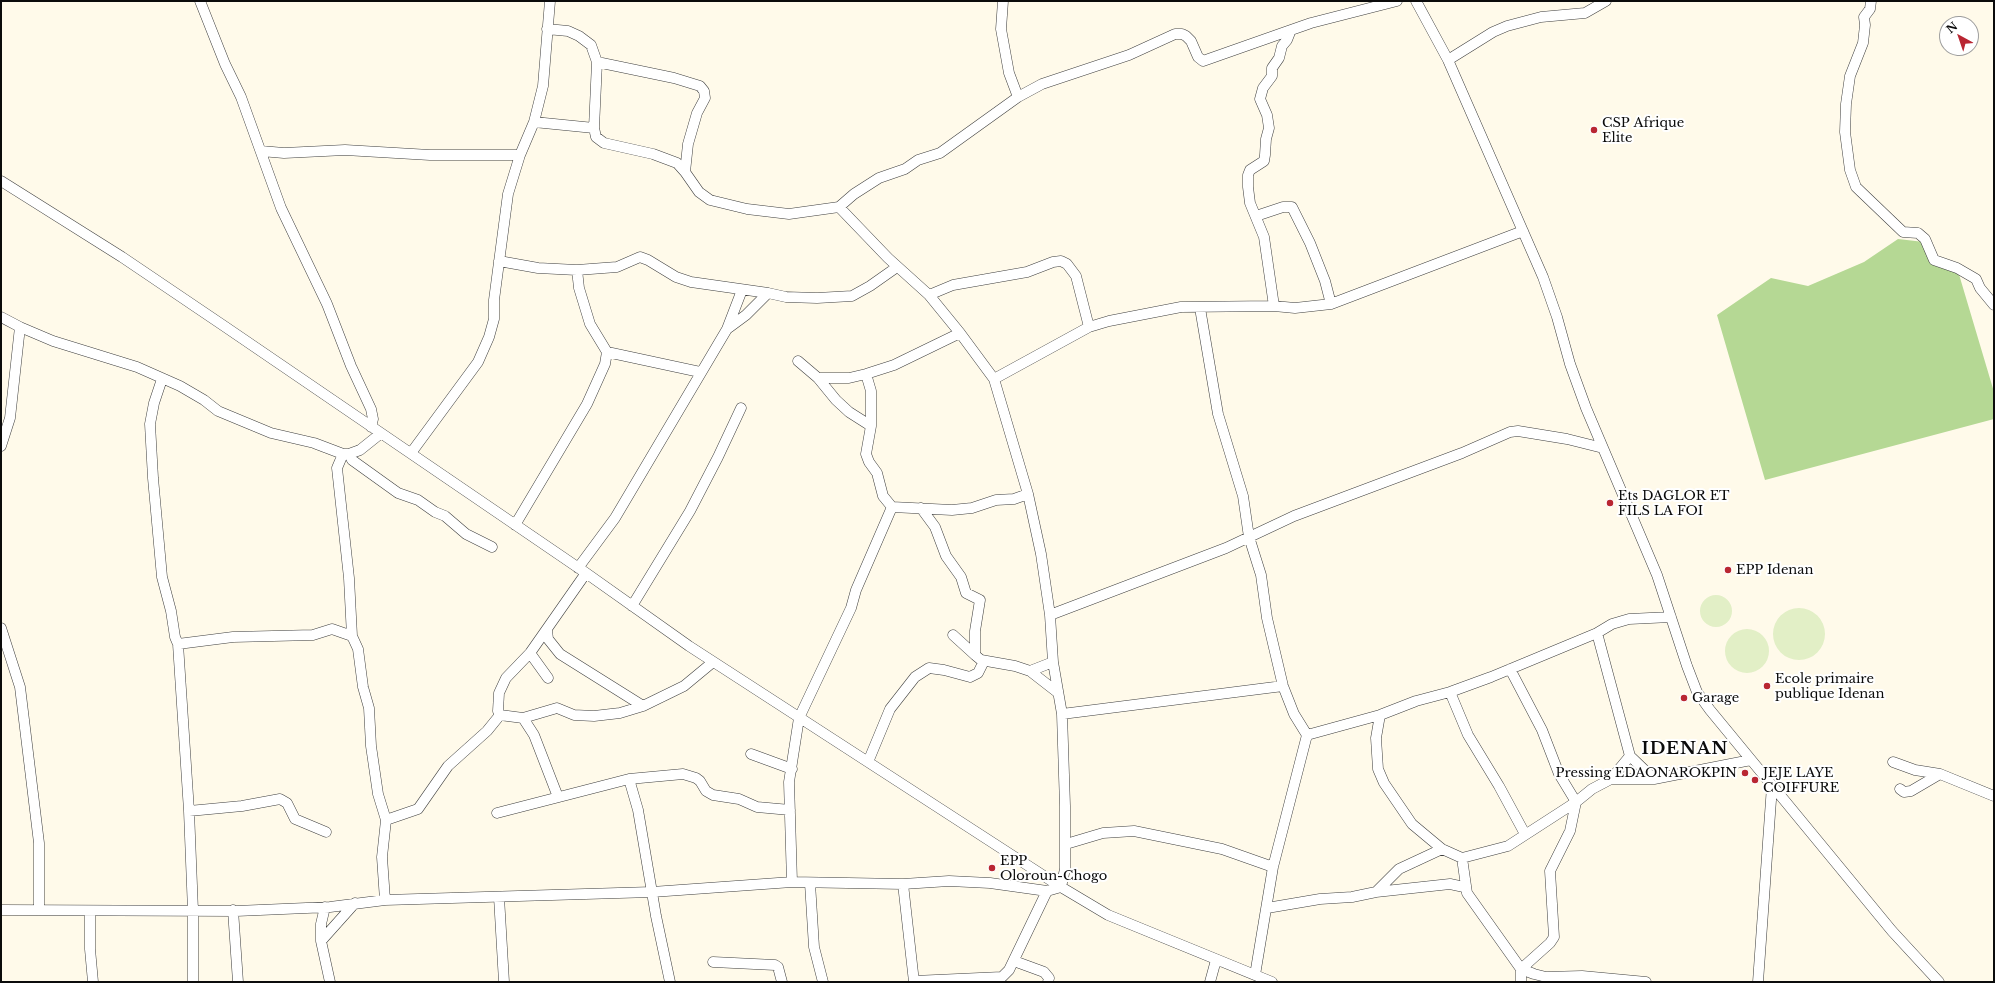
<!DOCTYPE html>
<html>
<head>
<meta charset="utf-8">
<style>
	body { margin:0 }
	#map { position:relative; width:1995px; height:983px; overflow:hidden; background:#fffaea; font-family:"Libre Baskerville",serif }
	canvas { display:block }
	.frame { position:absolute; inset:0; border:2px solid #0b0b0b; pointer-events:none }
	.north { position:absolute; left:1939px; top:16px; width:40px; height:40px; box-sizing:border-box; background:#fff; border:1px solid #9d9d9d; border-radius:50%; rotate:320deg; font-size:11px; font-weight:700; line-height:16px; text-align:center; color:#0b0b0b }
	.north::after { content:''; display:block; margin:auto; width:14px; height:18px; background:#b92632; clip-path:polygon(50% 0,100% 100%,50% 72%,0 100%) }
</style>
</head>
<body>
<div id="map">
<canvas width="1995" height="983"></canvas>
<div class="frame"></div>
<div class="north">N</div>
</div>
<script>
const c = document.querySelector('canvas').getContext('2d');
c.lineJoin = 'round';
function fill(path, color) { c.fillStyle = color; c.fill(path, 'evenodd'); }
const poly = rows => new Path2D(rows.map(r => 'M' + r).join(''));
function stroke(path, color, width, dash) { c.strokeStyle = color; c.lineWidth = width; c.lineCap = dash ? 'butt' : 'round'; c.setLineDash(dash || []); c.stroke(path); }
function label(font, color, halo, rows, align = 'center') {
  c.font = font + ' "Libre Baskerville",serif'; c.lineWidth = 4; c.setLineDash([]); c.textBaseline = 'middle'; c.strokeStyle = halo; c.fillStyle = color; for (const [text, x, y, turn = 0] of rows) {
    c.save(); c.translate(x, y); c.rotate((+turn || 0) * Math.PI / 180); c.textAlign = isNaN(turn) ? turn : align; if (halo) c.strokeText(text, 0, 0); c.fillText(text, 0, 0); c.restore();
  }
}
fill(poly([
	[1898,239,1924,242,1931,262,1958,271,1994,392,1994,419,1765,480,1717,315,1771,278,1808,286,1864,262]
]), '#b5d894');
fill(poly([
	'1700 611a16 16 0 1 1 32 0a16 16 0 1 1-32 0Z',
	'1773 634a26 26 0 1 1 52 0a26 26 0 1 1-52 0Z',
	'1725 651a22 22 0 1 1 44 0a22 22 0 1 1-44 0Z'
]), '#e2efc6');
const minor = poly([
	[200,1,225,64,241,97,281,208,327,304,351,366,371,409,373,419,371,427],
	[1003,1,1001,29,1009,73,1018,97],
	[1416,1,1448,60,1543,277,1557,317,1570,364,1586,408,1657,575,1687,666,1697,692,1710,710,1892,931,1939,982],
	[1871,1,1870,9,1864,17,1865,25,1863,43,1850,76,1846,104,1845,132,1850,170,1856,187,1903,232,1918,233,1925,239,1934,260,1957,268,1976,279,1980,288,1994,305],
	[1448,60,1493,32,1507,26,1541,17,1585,13,1606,1],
	[597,62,674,78,700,86,704,91,705,98,697,113,688,144,685,172],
	[534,122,594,128],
	[261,151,284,153,345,150,430,155,520,155],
	[1,181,122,257,227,328,586,573,689,646,1061,887,1108,915,1272,982],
	[839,207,854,194,879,178,905,169,918,160,940,153,1018,97,1042,84,1129,55,1175,34,1182,34,1186,36,1191,41,1198,57,1203,61,1291,30],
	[1256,216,1283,207,1292,207,1310,243,1325,281,1331,304],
	[499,261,538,268,577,270,617,267,640,257,648,260,676,277,691,282,768,293],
	[929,295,953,285,1027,272,1053,262,1061,261,1067,264,1076,276,1089,327],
	[1274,306,1264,237,1250,203,1248,187,1248,175,1250,170,1264,161,1265,155,1266,139,1269,128,1267,115,1260,99,1263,88,1272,76,1272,68,1279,58,1282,46,1287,40,1291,30,1311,23,1397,1],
	[1200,308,1218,414,1243,496,1249,537,1261,575,1267,618,1283,686,1294,714,1307,735,1273,867,1255,975],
	[1,317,20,327,53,341,137,367,180,386,204,400,218,411,271,433,314,443,343,454,349,454,360,450,380,434],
	[727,329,742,290],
	[607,352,700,372],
	[798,361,818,378,849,378,866,374,894,365,960,333],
	[866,374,871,391,871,426,866,454,869,462,877,473,883,496,892,507,952,510,972,508,996,500,1014,499,1028,494],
	[818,378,836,400,849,412,871,426],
	[162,379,154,403,150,424,153,478,162,577,171,611,175,637,178,644,233,637,313,635,332,629,352,636,358,649,363,687,369,708,371,746,378,794,386,820],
	[994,379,1089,327,1109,321,1181,307,1274,306,1295,308,1331,304,1523,231],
	[1,446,10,418,20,327],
	[411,453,478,362,489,337,494,319,494,300,508,194,520,155,534,122,543,86,550,1],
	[343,454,337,468,349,578,352,636],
	[349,454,352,460,398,493,418,500,435,512,445,516,466,534,492,547],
	[921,508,935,527,946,556,961,577,966,593,980,600,975,631,975,655,981,660,1015,666,1030,671,1053,662],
	[515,525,587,404,605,364,607,352,590,324,579,288,577,270],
	[578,568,615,518,727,329,746,315,768,293,786,297,817,298,852,296,870,286,897,267],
	[632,606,690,511,718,457,741,408],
	[1050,615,1226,548,1294,516,1462,453,1510,432,1518,431,1567,439,1603,448],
	[1,628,20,687,39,843,39,910],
	[547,630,548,639,560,654,643,706],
	[1597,633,1630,756,1654,779],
	[953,635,975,655],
	[178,644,189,811,193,911,193,982],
	[530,653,548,678],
	[1030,671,1057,692],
	[1450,692,1468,735,1499,786,1525,834],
	[1062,714,1283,686],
	[500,715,523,718,557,708,574,715,594,716,620,713,643,706,684,686,713,662],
	[500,715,498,711,499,693,506,678,530,653,586,573],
	[1380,715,1376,738,1378,769,1384,783,1412,824,1442,849,1462,858,1508,846,1576,802,1559,774,1542,730,1510,669],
	[523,718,534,735,558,797],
	[1307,735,1380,715,1416,701,1450,692,1491,677,1597,633,1612,624,1629,619,1671,617],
	[751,754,792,769],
	[868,762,890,709,915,677,929,668,944,670,970,677,978,673,984,661],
	[1893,762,1915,770,1940,774,1994,796],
	[629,779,638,810,656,916,670,982],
	[1611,779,1654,779,1751,760],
	[1900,789,1904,792,1911,791,1940,774],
	[189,811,242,806,280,799,287,803,295,819,326,832],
	[497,813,629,779,683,774,696,778,700,781,706,791,713,795,739,799,757,807,790,810],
	[1066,844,1103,833,1134,831,1222,849,1273,867],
	[1462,858,1467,893,1521,969,1534,974,1546,977,1582,976,1646,982],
	[792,882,789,782,799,718,851,608,856,590,892,507],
	[810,883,814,947,823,982],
	[903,884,914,982],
	[1376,892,1399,869,1442,849],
	[499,897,504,982],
	[385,900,382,857,386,820,418,809,448,766,487,731,500,715],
	[325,907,321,924,321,941,330,982],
	[1267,908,1320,899,1352,897,1376,892,1450,884,1464,887],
	[1,910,236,911,330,907,385,900,652,892,792,882,903,884,949,881,990,883,1047,891,1061,887,1065,869,1065,806,1062,714,1053,662,1050,615,1041,554,1028,494,994,379,960,333,929,295,888,258,839,207,789,214,747,209,710,200,699,192,685,172,677,163,653,154,604,143,596,137,594,128,597,62,591,45,579,36,568,31,547,29],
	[233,910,238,982],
	[90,912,90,949,93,982],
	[321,941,355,903],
	[1014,961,1044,972,1049,978,1048,982],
	[713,962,775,965,778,967,782,982],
	[914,981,1002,977,1009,970,1047,891],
	[1210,982,1216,960],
	[1521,982,1521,969,1550,943,1554,937,1550,871,1570,831,1576,802,1592,789,1611,779,1630,756],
	[1758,982,1772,786]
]);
stroke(minor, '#3e3e3e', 11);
stroke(minor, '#fff', 10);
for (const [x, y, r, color] of [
	[1594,130,4,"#b92632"],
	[1610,503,4,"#b92632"],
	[1728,570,4,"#b92632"],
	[1767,686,4,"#b92632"],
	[1684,698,4,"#b92632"],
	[1745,773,4,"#b92632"],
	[1755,780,4,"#b92632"],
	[992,868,4,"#b92632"]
]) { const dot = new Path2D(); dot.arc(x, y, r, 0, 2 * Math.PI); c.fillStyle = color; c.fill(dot); stroke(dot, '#fff', 1.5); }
label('13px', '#0b0b0b', '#fff', [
	["CSP Afrique",1602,123],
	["Elite",1602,138],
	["Ets DAGLOR ET",1618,496],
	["FILS LA FOI",1618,511],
	["EPP Idenan",1736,570],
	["Ecole primaire",1775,679],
	["publique Idenan",1775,694],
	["Garage",1692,698],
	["Pressing EDAONAROKPIN",1737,773,"right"],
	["JEJE LAYE",1763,773],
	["COIFFURE",1763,788],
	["EPP",1000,861],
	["Oloroun-Chogo",1000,876]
], 'left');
c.letterSpacing = '1px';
label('bold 17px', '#0b0b0b', '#fff', [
	["IDENAN",1685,749]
]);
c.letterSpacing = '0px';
</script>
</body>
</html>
